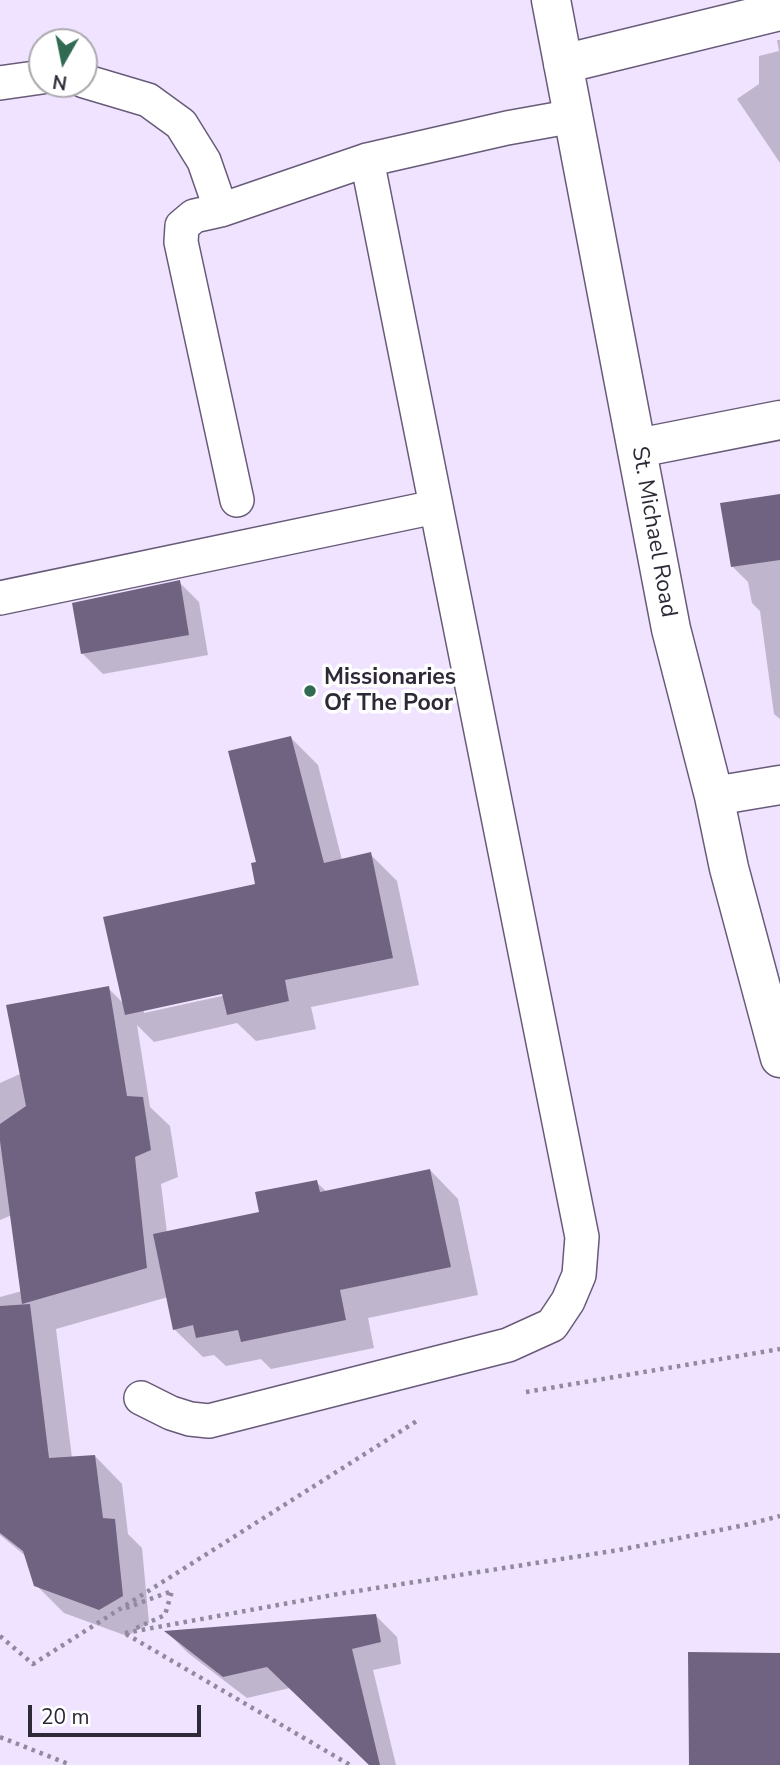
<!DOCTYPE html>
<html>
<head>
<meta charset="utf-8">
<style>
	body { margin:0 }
	#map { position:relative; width:780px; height:1765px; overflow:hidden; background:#efe3ff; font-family:"Nunito Sans",sans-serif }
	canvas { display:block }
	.north { position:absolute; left:28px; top:28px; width:70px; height:70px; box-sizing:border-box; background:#fff; border:2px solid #aba9af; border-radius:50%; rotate:189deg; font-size:19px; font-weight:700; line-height:28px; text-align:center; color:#2e2936 }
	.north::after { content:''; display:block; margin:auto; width:24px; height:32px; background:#306a52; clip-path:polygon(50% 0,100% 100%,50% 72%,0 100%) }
	.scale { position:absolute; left:28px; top:1705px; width:173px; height:32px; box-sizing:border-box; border:4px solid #2e2936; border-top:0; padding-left:9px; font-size:21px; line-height:24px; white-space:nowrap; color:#2e2936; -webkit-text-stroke:5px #fff; paint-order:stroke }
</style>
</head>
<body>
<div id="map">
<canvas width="780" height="1765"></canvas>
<div class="north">N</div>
<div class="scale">20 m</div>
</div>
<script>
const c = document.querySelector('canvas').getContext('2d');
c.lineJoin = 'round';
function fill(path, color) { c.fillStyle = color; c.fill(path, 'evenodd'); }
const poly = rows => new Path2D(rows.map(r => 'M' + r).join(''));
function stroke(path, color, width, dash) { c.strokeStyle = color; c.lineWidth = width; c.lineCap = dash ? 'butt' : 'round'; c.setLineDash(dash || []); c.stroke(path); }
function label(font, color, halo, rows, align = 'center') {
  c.font = font + ' "Nunito Sans",sans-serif'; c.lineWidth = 7; c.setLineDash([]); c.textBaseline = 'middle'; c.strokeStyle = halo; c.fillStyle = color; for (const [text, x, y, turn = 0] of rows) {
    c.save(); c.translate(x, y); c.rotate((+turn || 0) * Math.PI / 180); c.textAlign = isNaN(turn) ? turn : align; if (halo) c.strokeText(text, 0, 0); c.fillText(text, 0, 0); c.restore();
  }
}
fill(poly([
	[777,40,780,40,780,163,737,99,759,84,759,56,779,51],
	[780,496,780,719,774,714,760,611,752,603,748,582,732,566],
	[179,582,199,602,208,655,103,674,83,654],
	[291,738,318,765,342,860,370,854,397,881,419,985,311,1007,316,1029,256,1041,237,1023,154,1042,137,1025,150,1107,170,1126,178,1177,161,1184,167,1233,261,1214,316,1182,327,1192,430,1170,458,1199,478,1295,368,1318,374,1348,271,1369,261,1359,226,1366,214,1355,203,1357,174,1329,168,1297,56,1329,72,1458,95,1456,122,1484,128,1534,142,1548,149,1623,127,1636,64,1613,36,1585,27,1557,0,1535,0,1297,22,1291,12,1215,0,1220,0,1083,22,1073,108,988,124,1004,257,886,259,863],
	[230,990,231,994,144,1013,144,1009],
	[376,1616,397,1637,401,1664,373,1670,396,1765,370,1765,290,1688,247,1698,188,1653,168,1633]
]), '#0003');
fill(poly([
	[780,494,780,560,731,567,720,503],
	[180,580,189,635,81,654,72,603],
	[291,736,324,863,371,852,393,958,285,980,289,1001,227,1015,222,994,125,1015,103,917,255,884,251,863,256,862,228,751],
	[109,986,127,1096,143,1097,151,1150,135,1157,147,1268,22,1304,0,1141,0,1124,26,1106,6,1005],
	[430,1169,451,1267,340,1290,346,1320,241,1342,238,1330,196,1338,193,1325,173,1330,153,1234,259,1212,255,1192,317,1180,320,1192],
	[30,1304,49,1458,95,1455,103,1518,115,1519,123,1596,99,1610,34,1586,23,1551,0,1533,0,1306],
	[376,1614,381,1642,352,1649,380,1765,369,1765,267,1667,223,1677,164,1631],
	[688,1652,780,1653,780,1765,689,1765]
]), '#706381');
const lane = poly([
	[84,81,148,100,181,124,204,161,221,210,367,160,507,128,574,116],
	[0,83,42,77],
	[221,210,194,216,182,226,181,242,237,500],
	[0,598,435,507],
	[141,1398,171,1413,190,1419,209,1421,508,1345,552,1325,568,1301,579,1275,582,1237,367,160]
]);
const street = poly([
	[551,0,671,629,714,796,729,868,780,1058],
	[563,64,780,11],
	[638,448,780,420],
	[714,796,780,785]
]);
stroke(lane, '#685b79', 36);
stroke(street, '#685b79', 41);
stroke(poly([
	[526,1392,780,1349],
	[126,1608,172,1591,165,1615,132,1630],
	[125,1633,338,1594,619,1550,745,1525,780,1516],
	[126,1634,350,1765],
	[0,1636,33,1664,420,1419],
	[0,1737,71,1765]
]), '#91899d', 4.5, [3.5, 5]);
stroke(lane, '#fff', 33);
stroke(street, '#fff', 38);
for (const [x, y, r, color] of [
	[310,691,7,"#306a52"]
]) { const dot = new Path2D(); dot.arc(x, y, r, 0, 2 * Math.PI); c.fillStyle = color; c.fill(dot); stroke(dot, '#fff', 2.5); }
label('23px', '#2e2936', '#fff', [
	["St. Michael Road",653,532,80]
]);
label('bold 23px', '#2e2936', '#fff', [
	["Missionaries",324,678],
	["Of The Poor",324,704]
], 'left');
</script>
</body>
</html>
